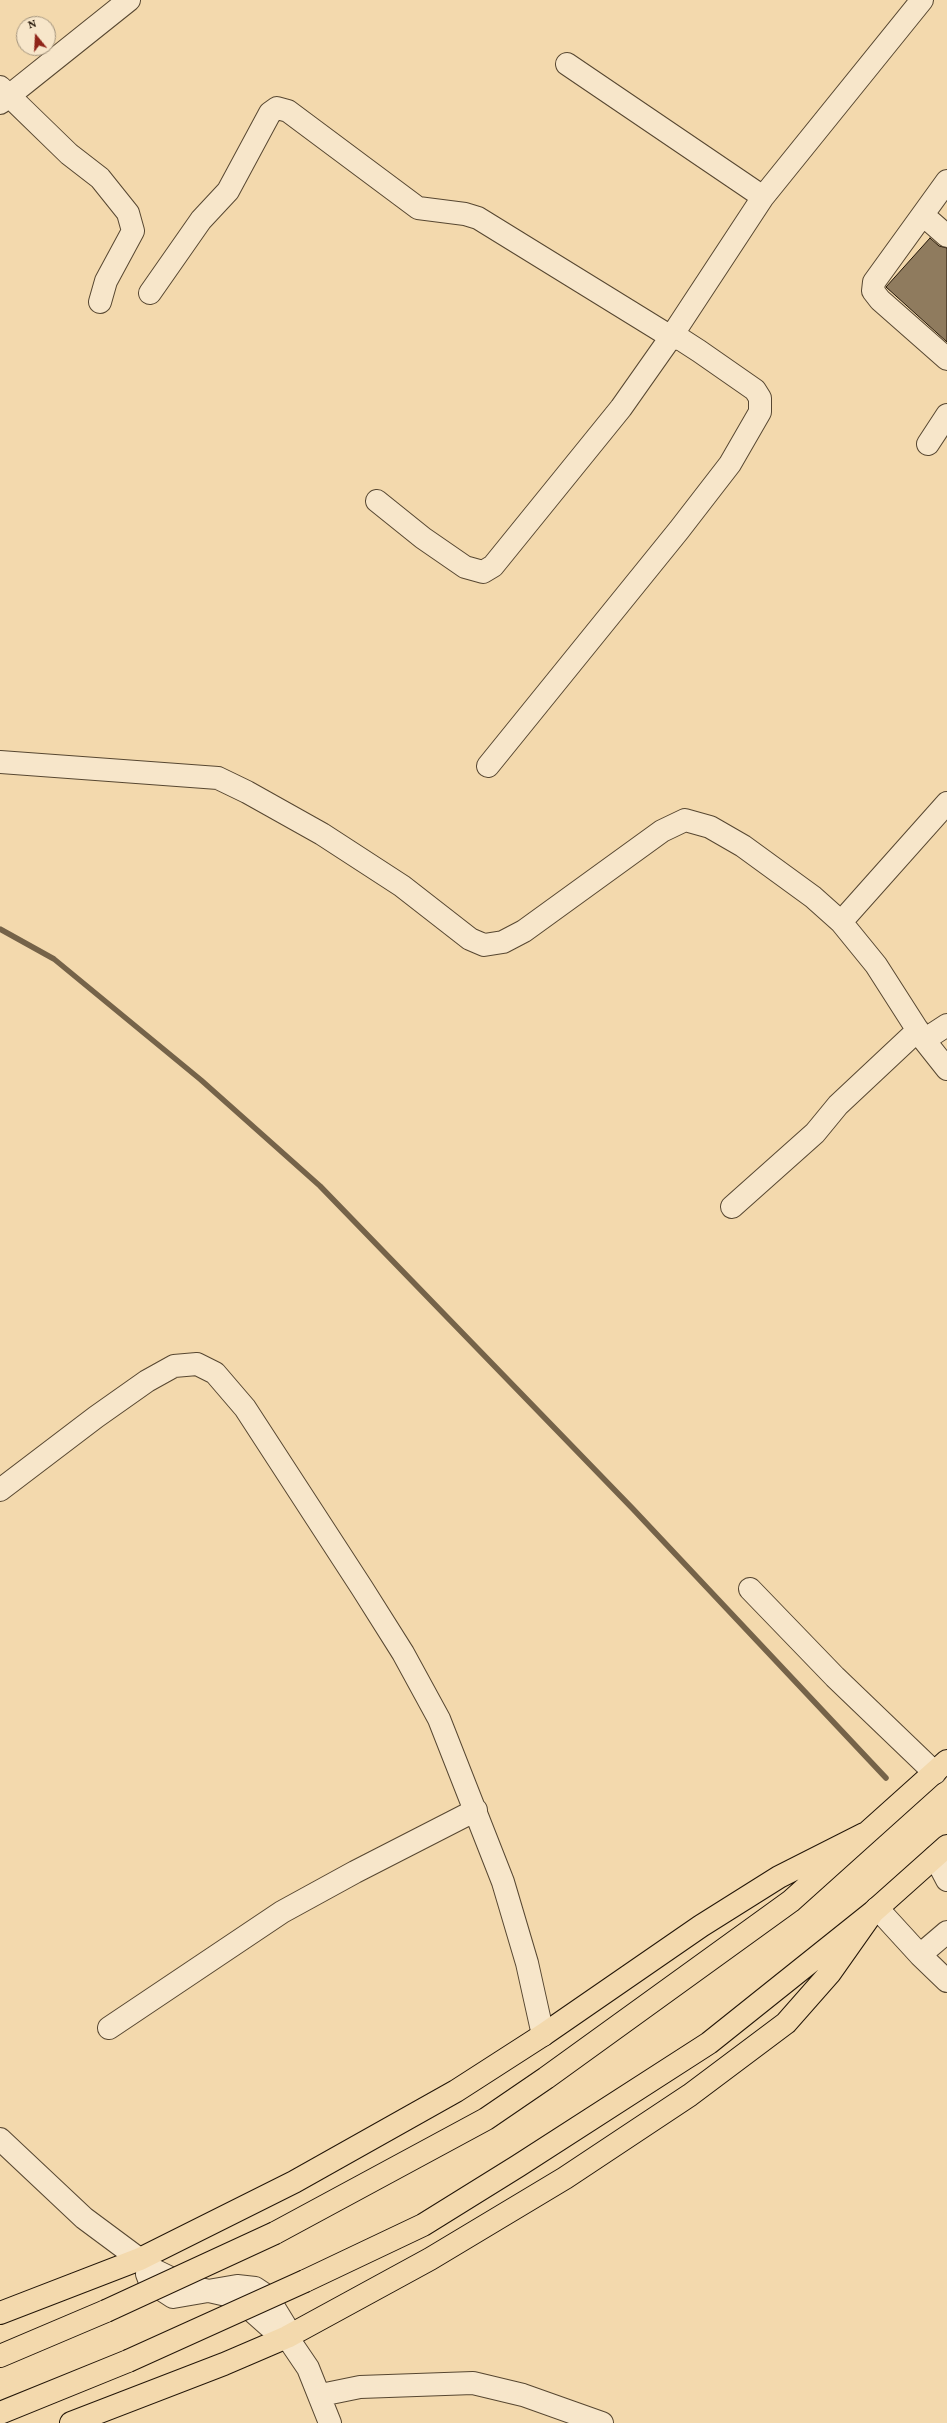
<!DOCTYPE html>
<html>
<head>
<meta charset="utf-8">
<style>
	body { margin:0 }
	#map { position:relative; width:947px; height:2423px; overflow:hidden; background:#f3d9ad; font-family:Vollkorn,serif }
	canvas { display:block }
	.north { position:absolute; left:16px; top:16px; width:40px; height:40px; box-sizing:border-box; background:#f7e6ca; border:1px solid #a2937c; border-radius:50%; rotate:342deg; font-size:11px; font-weight:700; line-height:16px; text-align:center; color:#231608 }
	.north::after { content:''; display:block; margin:auto; width:14px; height:18px; background:#8f2418; clip-path:polygon(50% 0,100% 100%,50% 72%,0 100%) }
</style>
</head>
<body>
<div id="map">
<canvas width="947" height="2423"></canvas>
<div class="north">N</div>
</div>
<script>
const c = document.querySelector('canvas').getContext('2d');
c.lineJoin = 'round';
const poly = rows => new Path2D(rows.map(r => 'M' + r).join(''));
function stroke(path, color, width, dash) { c.strokeStyle = color; c.lineWidth = width; c.lineCap = dash ? 'butt' : 'round'; c.setLineDash(dash || []); c.stroke(path); }
function fill(path, color) { c.fillStyle = color; c.fill(path, 'evenodd'); }
stroke(poly([
	[0,929,54,959,201,1080,320,1186,633,1509,886,1778]
]), '#756349', 5.5);
const building = poly([
	[930,238,939,246,947,248,947,342,886,287,930,238]
]);
fill(building, '#8f7b5e');
stroke(building, '#231608', 1);
const minor = poly([
	[567,64,763,197],
	[0,87,69,154,100,178,128,213,133,231,106,281,100,302],
	[0,103,129,0],
	[947,181,874,282,873,291,880,300,947,359],
	[923,215,947,236],
	[150,293,201,220,228,191,270,113,277,108,288,111,418,208,465,214,478,218,671,337,682,340,699,351,755,390,760,398,760,412,730,464,679,530,488,766],
	[928,444,947,415],
	[377,501,423,538,465,567,483,572,493,566,621,408,671,337,763,197,922,0],
	[0,762,218,778,247,792,322,834,402,886,470,939,484,945,503,942,524,931,662,831,685,820,710,827,743,846,813,897,841,922,876,965,924,1040,947,1069],
	[841,922,947,803],
	[924,1040,947,1025],
	[732,1207,815,1133,838,1105,918,1030],
	[0,1490,96,1417,147,1381,174,1366,197,1364,215,1373,245,1408,362,1588,403,1653,439,1719,503,1882,527,1963,543,2035],
	[750,1589,835,1677,935,1773],
	[935,1857,947,1880],
	[877,1908,920,1955,947,1981],
	[920,1955,947,1932],
	[109,2028,282,1912,355,1872,476,1810],
	[0,2139,84,2218,154,2270,187,2286,231,2296,242,2302,269,2326,287,2337,308,2368,330,2423],
	[147,2274,150,2282,173,2297,237,2286,255,2288,267,2296,286,2327,287,2337],
	[321,2395,360,2387,473,2383,523,2395,602,2423]
]);
const highway = poly([
	[275,2233,486,2119,546,2078,791,1901,947,1761],
	[305,2281,423,2225,518,2166,709,2043,873,1912,947,1846],
	[0,2313,140,2259,294,2182,456,2091,543,2035,701,1926,779,1877,864,1834],
	[0,2356,106,2311],
	[0,2413,128,2361],
	[71,2423,224,2364,287,2337,430,2259,565,2178,690,2095,786,2023,830,1973,873,1912]
]);
stroke(minor, '#574731', 24);
stroke(highway, '#231608', 24);
stroke(minor, '#f7e6ca', 22);
stroke(highway, '#f3d9ad', 22);
const highwayBridge = poly([
	[106,2311,275,2233],
	[128,2361,305,2281]
]);
stroke(highwayBridge, '#231608', 24, []);
stroke(highwayBridge, '#f3d9ad', 22);
</script>
</body>
</html>
